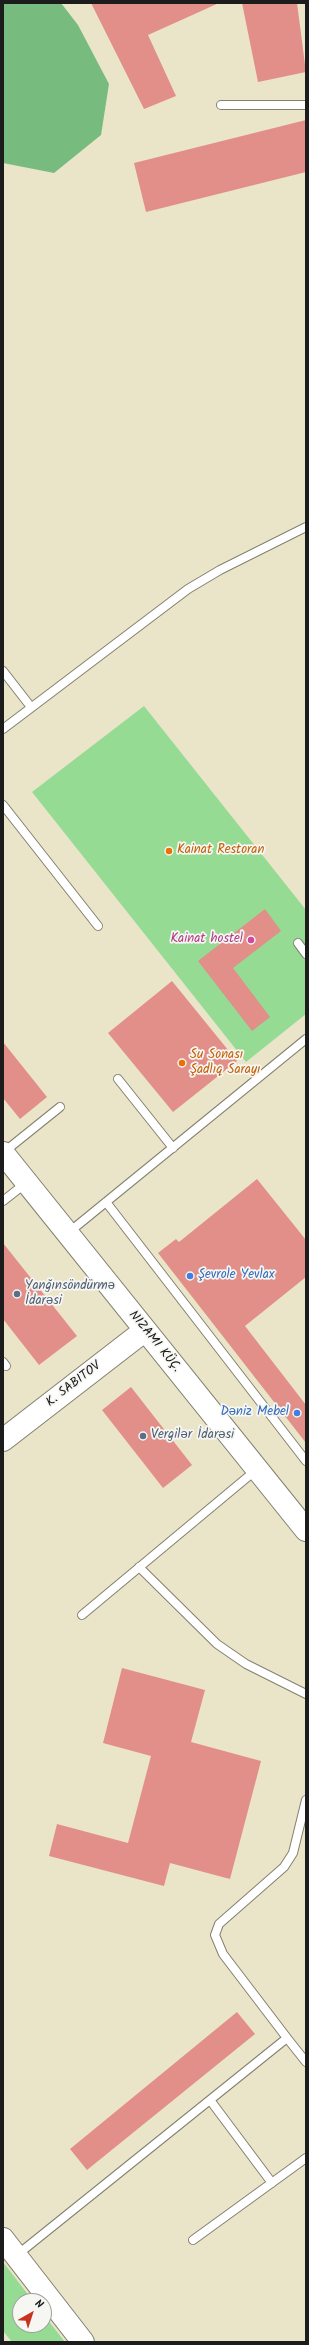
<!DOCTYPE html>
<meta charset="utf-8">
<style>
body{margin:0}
#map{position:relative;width:309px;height:2345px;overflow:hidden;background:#eae5c8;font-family:Kalam,sans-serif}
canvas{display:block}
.frame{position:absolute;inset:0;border:4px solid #1c1c1c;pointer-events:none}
.north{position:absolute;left:12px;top:2293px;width:40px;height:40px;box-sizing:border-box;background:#f6f6f2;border:1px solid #9f9f9c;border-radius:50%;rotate:39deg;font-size:11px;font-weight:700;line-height:16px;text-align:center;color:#1c1c1c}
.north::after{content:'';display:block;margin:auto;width:14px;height:18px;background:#c8321e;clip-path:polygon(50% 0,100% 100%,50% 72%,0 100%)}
</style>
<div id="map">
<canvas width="309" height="2345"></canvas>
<div class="frame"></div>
<div class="north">N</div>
</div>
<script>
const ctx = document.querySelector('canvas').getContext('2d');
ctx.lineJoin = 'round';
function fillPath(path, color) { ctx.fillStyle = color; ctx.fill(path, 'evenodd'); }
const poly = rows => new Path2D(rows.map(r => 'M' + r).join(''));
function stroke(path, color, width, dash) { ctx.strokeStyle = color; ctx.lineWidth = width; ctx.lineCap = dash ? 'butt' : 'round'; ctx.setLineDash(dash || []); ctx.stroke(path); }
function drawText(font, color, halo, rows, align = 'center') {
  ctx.font = font + ' Kalam,sans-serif'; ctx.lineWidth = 3.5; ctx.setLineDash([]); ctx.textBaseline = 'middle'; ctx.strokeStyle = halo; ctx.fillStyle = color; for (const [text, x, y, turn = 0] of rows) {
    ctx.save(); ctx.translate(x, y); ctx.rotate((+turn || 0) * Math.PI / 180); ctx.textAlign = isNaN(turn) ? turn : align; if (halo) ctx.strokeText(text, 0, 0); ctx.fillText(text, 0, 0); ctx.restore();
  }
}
const green = poly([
 [144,706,306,910,306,1014,246,1062,32,792],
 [3,2262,33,2301,20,2301,20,2325,44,2325,44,2315,65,2342,12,2342,3,2331]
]);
const forest = poly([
 [3,3,61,3,78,25,109,84,101,135,54,173,3,163]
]);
const building = poly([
 [91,3,219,3,148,35,176,96,144,109],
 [242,3,297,3,306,72,258,82],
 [306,120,306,172,146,212,134,163],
 [265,909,281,931,233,968,270,1017,252,1031,198,961],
 [172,981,237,1061,173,1112,108,1033],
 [3,1042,47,1097,20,1119,3,1098],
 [257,1179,306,1240,306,1277,245,1326,306,1405,306,1443,158,1253,176,1239,179,1242],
 [3,1243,77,1336,39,1365,3,1319],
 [131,1387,192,1465,163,1488,102,1410],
 [122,1668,205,1690,191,1742,261,1761,230,1879,170,1863,164,1886,49,1856,57,1824,128,1843,151,1756,103,1743],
 [237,2012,255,2034,87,2170,70,2149]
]);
const lane = poly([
 [221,105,306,105],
 [3,671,31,707],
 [3,729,188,589,220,570,306,527],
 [3,805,98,926],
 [298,943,306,954],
 [118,1079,173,1148],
 [4,1152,60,1107],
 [3,1201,26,1183],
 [106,1202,306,1461],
 [68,1233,306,1039],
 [3,1362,6,1366],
 [139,1567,217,1644,246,1664,306,1694],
 [82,1615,256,1470],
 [287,2038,306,2062],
 [210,2100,272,2183],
 [193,2240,306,2158],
 [17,2255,287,2038,223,1954,215,1935,219,1924,284,1867,293,1853,306,1800]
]);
const secondary = poly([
 [3,1153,306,1530],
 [3,1440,144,1331],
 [3,2239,83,2342]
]);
const markers = [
 [169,851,4,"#e8710a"],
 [251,940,4,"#d1479c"],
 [182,1063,4,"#e8710a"],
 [190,1276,4,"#3f7fe0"],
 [17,1294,4,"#5c6f8a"],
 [297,1413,4,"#3f7fe0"],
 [143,1436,4,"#5c6f8a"]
];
const foodNames = [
 ["Kainat Restoran",177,851],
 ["Su Sonası",190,1056],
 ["Şadlıq Sarayı",190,1071]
];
const hotelNames = [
 ["Kainat hostel",243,940]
];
const shopNames = [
 ["Şevrole Yevlax",198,1276],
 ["Dəniz Mebel",289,1413,"right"]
];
const serviceNames = [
 ["Yanğınsöndürmə",25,1287],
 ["İdarəsi",25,1302],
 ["Vergilər İdarəsi",151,1436]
];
const streetNames = [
 ["NIZAMI KÜÇ.",154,1342,51],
 ["K. SABITOV",74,1385,-38]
];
fillPath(green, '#95db94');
fillPath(forest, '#78bb7e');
fillPath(building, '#e28e89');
stroke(lane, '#838072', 10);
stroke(secondary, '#838072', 24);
stroke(lane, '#fff', 8);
stroke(secondary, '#fff', 22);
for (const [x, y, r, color] of markers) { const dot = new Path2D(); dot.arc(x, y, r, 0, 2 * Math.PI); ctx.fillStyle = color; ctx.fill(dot); stroke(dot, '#f6f6f2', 1.5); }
drawText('13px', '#c56008', '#f6f6f2', foodNames, 'left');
drawText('13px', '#b23c85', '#f6f6f2', hotelNames, 'right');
drawText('13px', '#366cbe', '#f6f6f2', shopNames, 'left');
drawText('13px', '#4e5e75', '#f6f6f2', serviceNames, 'left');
drawText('13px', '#1c1c1c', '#f6f6f2', streetNames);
</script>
